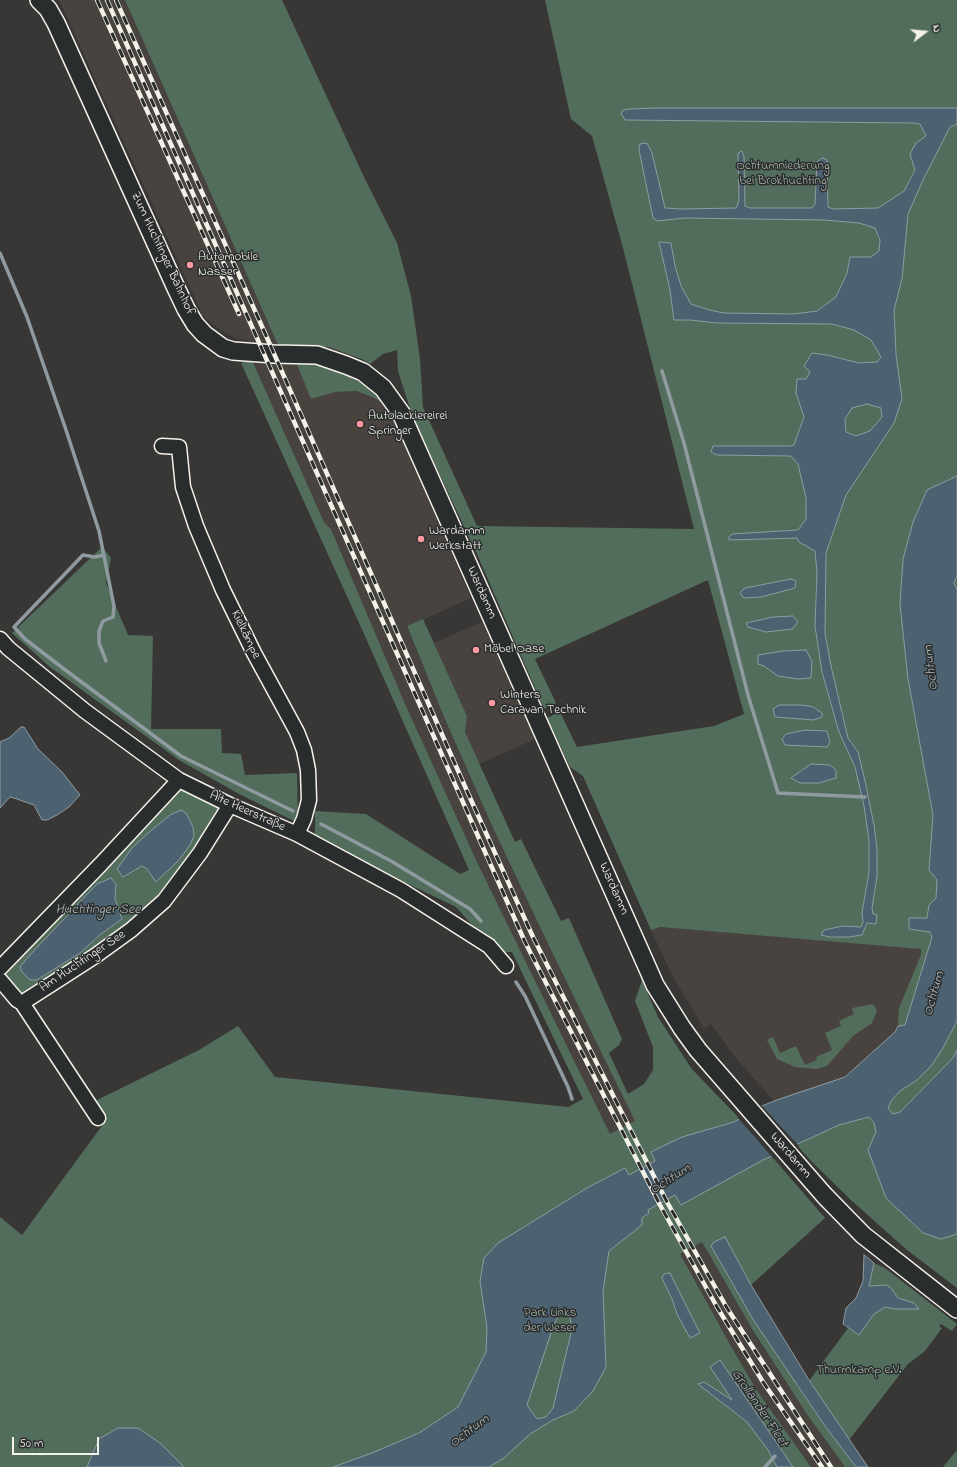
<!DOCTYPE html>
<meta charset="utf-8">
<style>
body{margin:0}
#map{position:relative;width:957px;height:1467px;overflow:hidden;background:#383736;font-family:"Indie Flower",sans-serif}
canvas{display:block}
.north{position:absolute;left:905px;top:12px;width:40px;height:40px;-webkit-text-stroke:3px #2a2d2e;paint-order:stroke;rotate:74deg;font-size:11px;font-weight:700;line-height:16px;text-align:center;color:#f4f1e8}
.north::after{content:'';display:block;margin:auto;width:14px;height:18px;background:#f4f1e8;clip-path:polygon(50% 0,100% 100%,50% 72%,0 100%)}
.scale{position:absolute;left:12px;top:1437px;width:87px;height:18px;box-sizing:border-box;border:2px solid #f4f1e8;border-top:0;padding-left:5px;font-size:12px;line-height:14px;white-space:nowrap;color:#f4f1e8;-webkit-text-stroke:3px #2a2d2e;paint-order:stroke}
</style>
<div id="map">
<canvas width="957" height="1467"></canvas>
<div class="north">N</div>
<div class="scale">50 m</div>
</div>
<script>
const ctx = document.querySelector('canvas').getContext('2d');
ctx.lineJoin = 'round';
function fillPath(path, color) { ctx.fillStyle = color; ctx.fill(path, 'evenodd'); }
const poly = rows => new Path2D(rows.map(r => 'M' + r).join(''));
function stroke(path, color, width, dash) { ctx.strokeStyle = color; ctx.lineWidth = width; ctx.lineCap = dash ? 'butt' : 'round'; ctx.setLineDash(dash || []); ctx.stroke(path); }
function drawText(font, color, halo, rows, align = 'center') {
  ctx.font = font + ' "Indie Flower",sans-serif'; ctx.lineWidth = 3; ctx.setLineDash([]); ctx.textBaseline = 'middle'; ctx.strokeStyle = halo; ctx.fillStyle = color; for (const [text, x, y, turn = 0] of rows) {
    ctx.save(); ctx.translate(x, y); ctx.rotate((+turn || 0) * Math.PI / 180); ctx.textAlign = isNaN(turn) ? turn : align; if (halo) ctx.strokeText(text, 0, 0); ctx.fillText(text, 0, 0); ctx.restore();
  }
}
const built = poly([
 [58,0,125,0,278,345,249,345,247,340,237,339,222,331,211,323,202,314,60,2],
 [252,360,296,362,311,399,335,392,357,391,374,398,385,405,397,428,471,598,407,627,444,717,493,828,550,948,656,1161,610,1134,477,862,406,706,331,529,324,522],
 [482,622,535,739,479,764,464,732,467,716,434,643],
 [660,927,928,949,895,1032,845,1077,774,1101,734,1056,711,1024,704,1029,672,975,651,930],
 [681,1205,752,1330,806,1413,845,1467,811,1467,758,1392,697,1287,654,1207]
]);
const green = poly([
 [125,0,282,0,364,177,397,243,411,296,420,359,423,407,477,526,694,529,623,248,592,136,571,119,545,0,957,0,957,1288,907,1250,852,1201,811,1161,762,1106,789,1095,845,1077,895,1032,898,1026,899,1008,921,955,921,949,660,927,651,930,583,776,570,767,547,718,560,712,577,747,714,726,744,714,708,580,535,659,556,703,544,709,477,554,413,418,398,371,397,350,383,354,370,364,364,360,329,347,278,345],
 [252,360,324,522,331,529,406,706,477,862,610,1134,635,1121,550,948,493,828,444,717,407,626,423,619,467,716,465,732,515,842,521,839,561,921,569,918,622,1039,619,1045,609,1053,628,1094,644,1084,653,1070,653,1047,635,1001,642,980,658,1017,691,1068,736,1115,825,1218,751,1285,738,1293,754,1321,825,1426,856,1467,845,1467,806,1413,752,1329,702,1242,680,1254,732,1348,758,1392,811,1467,0,1467,0,1217,22,1235,104,1123,102,1114,93,1102,199,1050,238,1026,275,1077,568,1107,583,1099,512,952,496,952,456,907,315,839,315,811,366,814,460,874,469,870,360,625,241,363],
 [296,362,322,365,348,376,365,385,384,402,385,405,374,398,357,391,335,392,311,399],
 [102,547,111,558,106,583,128,635,153,636,151,729,221,729,222,753,241,754,245,775,297,773,298,823,239,794,179,760,50,667,12,633],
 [183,787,220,807,222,810,161,896,115,935,23,996,20,994,3,973],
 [111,878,116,884,115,899,122,919,101,934,80,953,37,980,48,937,70,911],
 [873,1004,877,1011,872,1023,853,1036,827,1066,816,1069,795,1067,777,1059,767,1040,773,1037,780,1053,796,1046,805,1065,817,1060,816,1057,832,1050,825,1033,841,1026,839,1021,854,1014,852,1008],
 [874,1263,885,1268,957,1324,952,1331,941,1324,939,1326,942,1328,925,1351,908,1364,849,1440,809,1381,848,1328,859,1335,874,1314,885,1306,895,1309,914,1303,898,1298,891,1288,869,1286],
 [957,1450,957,1467,943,1467]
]);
const water = poly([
 [655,108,957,108,957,124,950,127,923,180,908,214,902,279,894,310,896,354,902,399,894,423,846,495,826,553,825,634,831,666,848,738,858,752,865,781,874,825,877,850,877,876,872,908,873,914,877,915,876,924,867,923,862,935,849,937,830,937,821,935,824,930,843,926,861,927,863,922,862,913,869,872,869,840,864,806,855,767,839,732,822,672,815,626,817,573,815,551,799,542,797,538,729,540,729,537,732,534,798,530,806,519,806,498,798,464,791,456,717,455,711,452,713,446,790,446,794,445,804,417,796,393,797,379,806,379,810,372,804,366,812,353,827,355,859,363,877,362,881,357,871,340,854,330,832,324,717,323,690,320,674,320,670,290,659,242,671,243,675,266,681,286,691,304,709,310,724,313,794,314,817,311,836,297,847,273,850,257,871,257,879,251,880,240,875,228,859,223,824,220,685,218,657,221,653,218,639,150,640,144,647,143,652,153,665,208,681,209,736,208,739,201,738,153,742,151,744,157,745,206,750,208,812,208,815,204,817,162,822,158,827,160,828,207,833,209,878,208,904,191,915,170,910,154,916,143,926,136,920,124,912,123,625,120,621,113,623,110,630,109,655,108],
 [867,404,881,408,882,417,870,431,856,436,846,432,845,419,852,408,867,404],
 [957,476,957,576,954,583,957,590,957,1021,943,1048,932,1065,917,1080,900,1091,891,1101,888,1108,893,1114,900,1112,953,1058,957,1050,957,1234,941,1239,923,1233,886,1198,868,1150,876,1132,874,1123,869,1117,839,1125,763,1160,681,1205,675,1195,648,1210,649,1213,642,1218,642,1225,609,1251,603,1291,606,1367,593,1391,574,1411,553,1420,530,1434,504,1458,489,1467,333,1467,372,1453,419,1433,458,1407,486,1352,487,1328,480,1281,484,1258,498,1243,587,1188,625,1168,629,1175,655,1161,651,1152,661,1147,682,1137,734,1122,762,1106,774,1101,845,1077,895,1032,898,1026,905,1025,932,937,930,932,909,929,909,918,927,918,929,905,936,898,937,880,929,870,933,815,908,679,900,604,903,559,913,522,927,490,957,476],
 [561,1312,569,1313,572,1329,553,1408,546,1417,537,1419,527,1405,554,1324,561,1312],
 [791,579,796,581,795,588,761,597,744,598,740,593,745,588,791,579],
 [793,616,798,622,792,629,766,632,748,627,746,623,773,617,793,616],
 [806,650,812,661,811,678,798,679,778,676,764,666,758,664,758,655,783,651,806,650],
 [779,705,802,705,813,707,822,713,822,717,814,720,775,717,773,709,779,705],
 [21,727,24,727,38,749,62,772,80,795,69,807,57,815,47,820,42,820,34,805,17,799,10,797,0,808,0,742,9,738,21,727],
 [805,730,827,731,830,742,827,747,785,745,782,739,786,734,805,730],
 [811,764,830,765,836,770,836,778,819,783,800,783,791,778,811,764],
 [181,810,186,813,193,827,194,836,190,845,179,860,156,882,147,869,142,866,123,877,117,869,132,848,148,833,170,815,181,810],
 [111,878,116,884,115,899,122,919,101,934,80,953,37,980,30,980,22,972,20,967,29,956,97,884,111,878],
 [725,1237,751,1285,809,1380,868,1467,856,1467,825,1426,754,1321,711,1246,714,1242,725,1237],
 [864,1255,874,1263,869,1286,886,1285,891,1288,898,1298,914,1303,919,1309,895,1309,885,1307,874,1314,859,1335,843,1324,846,1308,856,1298,863,1281,864,1255],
 [670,1273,700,1333,690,1338,677,1314,672,1299,662,1278,664,1274,670,1273],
 [720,1360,783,1452,793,1467,777,1467,768,1450,747,1422,698,1384,704,1382,732,1400,710,1367,720,1360],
 [118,1428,138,1428,160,1443,184,1467,87,1467,99,1439,118,1428]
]);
const pier = poly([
 [761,1105,799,1146,773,1158,738,1118]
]);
const stream = poly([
 [0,253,27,317,66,430,99,531,114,606,113,617,103,621,99,631,99,643,106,661],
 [662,371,684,443,748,695,778,793,865,797],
 [104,555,95,557,83,555,14,627,25,639,64,669,181,756,293,811],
 [321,824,391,861,470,909,481,921],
 [516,982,525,996,568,1087,572,1099],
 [765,1467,775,1456]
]);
const minor = poly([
 [162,446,179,447,183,487,196,526,223,590,254,653,297,732,304,750,308,770,309,800,304,819,297,834],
 [0,639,8,648,85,711,179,780,230,805,297,834,401,890,489,946,506,966],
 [0,968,101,864,179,780],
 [0,980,17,1000,22,1003,98,1118],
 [22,1003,95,956,131,930,164,901,200,853,230,805]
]);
const tertiary = poly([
 [39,0,48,9,56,23,176,288,186,309,195,324,204,334,223,348,233,351,274,354,317,355,346,365,363,372,383,388,401,413,648,969,655,985,682,1028,698,1050,824,1195,863,1235,957,1309]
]);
const rail = poly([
 [97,0,239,314],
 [107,0,525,942,660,1205,717,1307,763,1382,822,1467],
 [116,0,264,331,467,791,533,937,667,1202,727,1308,831,1467]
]);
const markers = [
 [190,265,4,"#ff9aa2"],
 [360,424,4,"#ff9aa2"],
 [421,539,4,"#ff9aa2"],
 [476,650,4,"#ff9aa2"],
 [492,703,4,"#ff9aa2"]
];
const parkNames = [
 ["Ochtumniederung",783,167],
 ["bei Brokhuchting",783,182],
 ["Park Links",550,1314],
 ["der Weser",550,1329],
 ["Thurmkamp e.V.",859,1371]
];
const streetNames = [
 ["Zum Huchtinger Bahnhof",162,254,65],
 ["Wardamm",481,593,66],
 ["Kielkämpe",245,635,64],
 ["Alte Heerstraße",247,812,24],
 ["Wardamm",613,889,66],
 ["Am Huchtinger See",83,962,-34],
 ["Wardamm",790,1156,49]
];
const poiNames = [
 ["Automobile",198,258],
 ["Nasser",198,273],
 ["Autolackiereirei",368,417],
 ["Springer",368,432],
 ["Wardamm",429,532],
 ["Werkstatt",429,547],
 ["Möbel Oase",484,650],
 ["Winters",500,696],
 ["Caravan Technik",500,711]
];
const waterNames = [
 ["Ochtum",932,668,-97],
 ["Huchtinger See",98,911],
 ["Ochtum",935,994,-74],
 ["Ochtum",671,1180,-32],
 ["Grollander Fleet",759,1409,56],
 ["Ochtum",470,1432,-37]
];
fillPath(built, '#48433f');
fillPath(green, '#526d5c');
fillPath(water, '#4c6270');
stroke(water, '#8f9ba0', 1);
fillPath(pier, '#383736');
stroke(stream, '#8f9ba0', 3.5);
stroke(minor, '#f4f1e8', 17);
stroke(tertiary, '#f4f1e8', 20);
stroke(minor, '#2a2d2e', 14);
stroke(tertiary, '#2a2d2e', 17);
stroke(rail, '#f4f1e8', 4.5);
stroke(rail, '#2a2d2e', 3, [9]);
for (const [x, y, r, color] of markers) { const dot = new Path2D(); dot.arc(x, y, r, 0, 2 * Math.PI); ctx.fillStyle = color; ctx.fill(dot); stroke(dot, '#2a2d2e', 1.5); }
drawText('13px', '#abb6a9', '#2a2d2e', parkNames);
drawText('13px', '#f4f1e8', '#2a2d2e', streetNames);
drawText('13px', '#f4f1e8', '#2a2d2e', poiNames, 'left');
drawText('italic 14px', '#b1b8b8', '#2a2d2e', waterNames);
</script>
